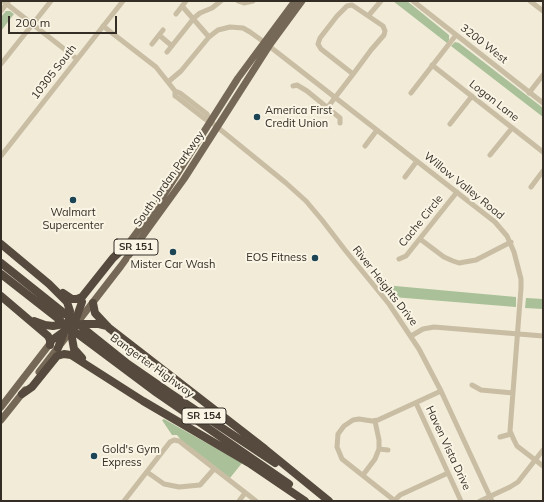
<!DOCTYPE html>
<style>
body{margin:0}
#map{position:relative;width:544px;height:502px;overflow:hidden;background:#f1ebd8;font-family:Mulish,sans-serif}
canvas{display:block}
.frame{position:absolute;inset:0;border:2px solid #342d26;pointer-events:none}
.scale{position:absolute;left:8px;top:16px;width:109px;height:18px;box-sizing:border-box;border:2px solid #342d26;border-top:0;padding-left:5px;font-size:12px;line-height:14px;white-space:nowrap;color:#342d26;-webkit-text-stroke:3px #f9f4e4;paint-order:stroke}
</style>
<div id="map">
<canvas width="544" height="502"></canvas>
<div class="frame"></div>
<div class="scale">200 m</div>
</div>
<script>
const ctx = document.querySelector('canvas').getContext('2d');
ctx.lineJoin = 'round';
function fillPath(path, color) { ctx.fillStyle = color; ctx.fill(path, 'evenodd'); }
const poly = rows => new Path2D(rows.map(r => 'M' + r).join(''));
function stroke(path, color, width, dash) { ctx.strokeStyle = color; ctx.lineWidth = width; ctx.lineCap = dash ? 'butt' : 'round'; ctx.setLineDash(dash || []); ctx.stroke(path); }
function drawText(font, color, halo, rows, align = 'center') {
  ctx.font = font + ' Mulish,sans-serif'; ctx.lineWidth = 4; ctx.setLineDash([]); ctx.textBaseline = 'middle'; ctx.strokeStyle = halo; ctx.fillStyle = color; for (const [text, x, y, turn = 0] of rows) {
    ctx.save(); ctx.translate(x, y); ctx.rotate((+turn || 0) * Math.PI / 180); ctx.textAlign = isNaN(turn) ? turn : align; if (halo) ctx.strokeText(text, 0, 0); ctx.fillText(text, 0, 0); ctx.restore();
  }
}
const green = poly([
 [393,1,407,1,449,35,449,40,447,43],
 [6,11,10,11,14,14,1,31,1,17],
 [455,42,459,43,543,108,543,117,451,46],
 [384,285,516,297,516,307,393,297],
 [526,298,543,299,543,309,525,308],
 [164,419,242,463,230,478,181,440,177,435,172,435,162,420]
]);
const minor = poly([
 [3,1,77,59],
 [238,1,244,3,253,1],
 [413,1,543,103],
 [530,1,543,11],
 [182,6,209,37],
 [1,11,8,2],
 [176,14,186,1],
 [369,15,381,1],
 [103,26,156,67,175,91,175,96,178,98,205,119,211,122,286,183,306,201,322,220,345,250,389,304,419,349,441,391,492,501],
 [159,35,172,46],
 [152,44,163,30],
 [269,46,495,222,507,236,514,252,521,279,521,288,510,431,514,440,517,446,543,466],
 [167,52,194,18,200,13,212,8,221,1],
 [1,64,51,1],
 [432,65,543,152],
 [168,82,181,71,209,37,218,30,230,27,243,28,250,32,264,42],
 [293,86,297,85,307,91,340,118,340,123],
 [175,91,180,93,207,114,211,122],
 [411,93,456,35],
 [529,93,543,75],
 [327,108,354,73,371,50,384,35,385,31,383,26,352,5,347,6,337,16,320,38,318,44,321,49,353,74],
 [450,124,472,96],
 [365,146,377,130],
 [490,155,512,128],
 [1,156,123,1],
 [405,177,417,161],
 [531,187,543,171],
 [420,239,444,257,453,261,459,263,476,260,511,242],
 [399,259,406,256,457,192],
 [411,336,423,329,434,327,543,336],
 [472,385,481,390,513,393],
 [416,403,461,501],
 [500,437,511,434],
 [379,449,388,450],
 [147,472,164,484,179,487,200,485,214,469],
 [363,475,375,459,379,449,379,440,375,421],
 [395,500,400,495,448,473],
 [124,501,170,442,174,440,179,441,256,501],
 [239,501,245,493],
 [395,501,342,459,337,447,338,434,344,426,353,420,359,419,372,421,378,420,441,391],
 [480,501,510,487,518,482,543,450]
]);
const major = poly([
 [125,248,158,204,238,78,295,1],
 [39,372,121,266,184,179,269,46,302,1],
 [1,407,52,341],
 [1,420,25,390]
]);
const highway = poly([
 [1,244,49,284,67,302,70,311,69,319,58,348],
 [1,263,65,314],
 [1,274,60,320],
 [63,293,72,299,77,299,82,297,113,258,128,244],
 [1,296,48,336,50,340,50,345],
 [82,302,73,327,72,338,74,349,82,358],
 [93,303,95,313,109,328,265,449,329,501],
 [34,321,45,325,53,326,69,323],
 [83,328,128,364,170,393,275,463],
 [78,334,157,393,289,484],
 [55,338,66,330,82,324,99,324,107,326],
 [22,394,32,387,57,356,64,354,71,355,143,401,249,463,305,501]
]);
const markers = [
 [257,117,4,"#1b4455"],
 [73,200,4,"#1b4455"],
 [173,252,4,"#1b4455"],
 [315,258,4,"#1b4455"],
 [94,456,4,"#1b4455"]
];
const shields = [
 [136,247,44],
 [204,416,44]
];
const shieldNames = [
 ["SR 151",136,247],
 ["SR 154",204,416]
];
const streetNames = [
 ["3200 West",484,44,38],
 ["10305 South",54,72,-52],
 ["Logan Lane",494,101,38],
 ["South Jordan Parkway",169,179,-55],
 ["Willow Valley Road",464,186,39],
 ["Cache Circle",421,221,-51],
 ["River Heights Drive",385,286,52],
 ["Bangerter Highway",152,366,36],
 ["Haven Vista Drive",448,448,65]
];
const poiNames = [
 ["America First",265,111],
 ["Credit Union",265,124],
 ["Walmart",73,213,"center"],
 ["Supercenter",73,226,"center"],
 ["EOS Fitness",307,258,"right"],
 ["Mister Car Wash",173,265,"center"],
 ["Gold's Gym",102,450],
 ["Express",102,463]
];
fillPath(green, '#a9c098');
stroke(minor, '#c9bda4', 5);
stroke(major, '#766856', 7);
stroke(highway, '#554a3d', 8);
for (const [x, y, r, color] of markers) { const dot = new Path2D(); dot.arc(x, y, r, 0, 2 * Math.PI); ctx.fillStyle = color; ctx.fill(dot); stroke(dot, '#f9f4e4', 1.5); }
for (const [x, y, w] of shields) { const box = new Path2D(); box.roundRect(x - w / 2, y - 8, w, 16, 3); ctx.fillStyle = '#f9f4e4'; ctx.fill(box); stroke(box, '#342d26', 1); }
drawText('bold 10px', '#342d26', null, shieldNames);
drawText('11px', '#342d26', '#f9f4e4', streetNames);
drawText('11px', '#342d26', '#f9f4e4', poiNames, 'left');
</script>
